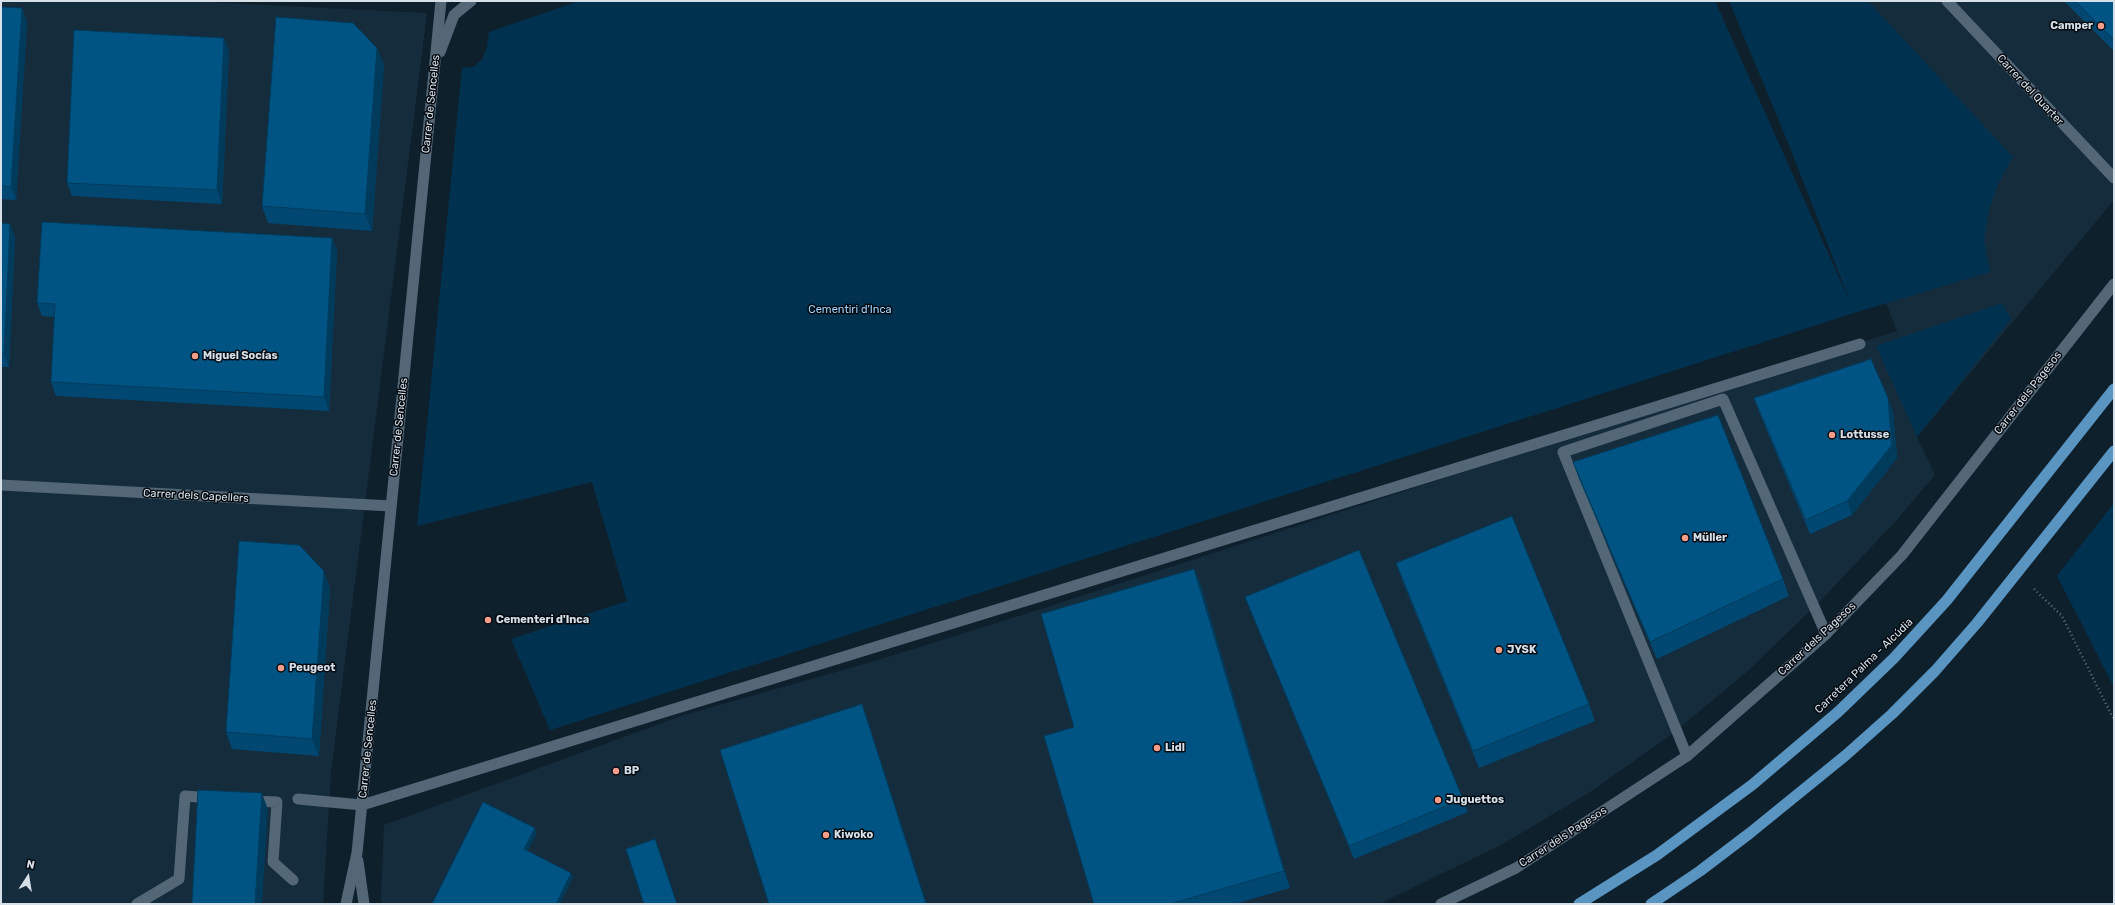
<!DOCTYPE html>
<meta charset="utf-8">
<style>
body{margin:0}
#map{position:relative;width:2115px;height:905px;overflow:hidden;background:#0f202d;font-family:Rubik,sans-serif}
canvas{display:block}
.frame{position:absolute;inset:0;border:2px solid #d5e0e9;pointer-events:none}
.north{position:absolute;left:8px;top:857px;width:40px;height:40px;-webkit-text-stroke:3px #04090f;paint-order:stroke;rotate:12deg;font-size:11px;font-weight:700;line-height:16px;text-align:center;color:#d5e0e9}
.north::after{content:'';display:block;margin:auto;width:14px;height:18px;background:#d5e0e9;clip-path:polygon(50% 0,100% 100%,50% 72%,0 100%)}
</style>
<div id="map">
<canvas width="2115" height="905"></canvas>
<div class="frame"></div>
<div class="north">N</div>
</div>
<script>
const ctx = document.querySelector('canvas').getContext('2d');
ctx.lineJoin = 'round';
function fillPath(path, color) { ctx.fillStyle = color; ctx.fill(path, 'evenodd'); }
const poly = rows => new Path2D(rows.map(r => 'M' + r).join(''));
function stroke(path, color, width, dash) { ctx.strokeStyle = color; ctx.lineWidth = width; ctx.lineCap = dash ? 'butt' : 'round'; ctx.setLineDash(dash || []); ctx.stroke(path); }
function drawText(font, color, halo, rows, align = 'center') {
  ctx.font = font + ' Rubik,sans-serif'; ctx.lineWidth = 3; ctx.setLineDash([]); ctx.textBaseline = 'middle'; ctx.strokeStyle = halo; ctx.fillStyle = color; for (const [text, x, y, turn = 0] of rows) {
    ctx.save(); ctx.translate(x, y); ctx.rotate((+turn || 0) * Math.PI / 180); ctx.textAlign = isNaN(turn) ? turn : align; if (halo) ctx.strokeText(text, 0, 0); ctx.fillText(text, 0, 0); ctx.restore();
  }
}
const built = poly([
 [1,1,183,1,427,13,331,772,323,904,1,904],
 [1773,1,2114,1,2114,200,1917,437,1935,475,1892,525,1823,598,1749,670,1672,734,1590,792,1501,845,1379,904,382,904,381,897,384,825,681,716,878,660,1041,609,1897,331]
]);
const green = poly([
 [579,1,1715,1,1850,302,1789,145,1729,1,1868,1,2013,157,1998,184,1989,210,1984,240,1990,272,1854,313,550,730,511,639,627,601,592,482,417,526,462,68,473,67,482,60,487,47,489,32],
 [2002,303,2011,319,1917,437,1876,346],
 [2114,503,2114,687,2057,576]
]);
const path = poly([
 [2034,589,2062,616,2114,720]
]);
const service = poly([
 [1687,756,1563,452,1723,399,1826,634],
 [298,799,362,805,1860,344],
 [249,801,277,802,273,862,293,880],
 [137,904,179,879,185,796,212,798]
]);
const minor = poly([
 [1947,1,2114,178],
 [1,485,391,506],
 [1441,904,1516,868,1687,756,1826,634,1902,555,2114,284]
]);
const tertiary = poly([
 [440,52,454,15,471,1],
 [358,861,364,904],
 [346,904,357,853,441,1]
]);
const trunk = poly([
 [1579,904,1657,855,1752,785,1838,712,1894,658,1947,600,2114,389],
 [1651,904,1700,871,1750,833,1846,755,1892,714,1935,671,1977,623,2114,451]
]);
const wall = poly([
 [2064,1,2114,1,2114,51],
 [1,7,22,8,27,22,16,200,1,199],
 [224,38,229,51,222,204,72,196,67,183],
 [384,65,372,231,268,223,262,206],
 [1,223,15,237,9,367,1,367],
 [332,238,337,251,329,411,56,396,51,382,54,317,42,316,37,303],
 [1754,398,1893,411,1897,458,1852,515,1810,534,1759,412],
 [1573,462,1783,579,1789,596,1657,659,1579,479],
 [1396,563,1589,704,1595,721,1479,768,1402,580],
 [1194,569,1201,586,1290,888,1234,904,1094,904,1074,727],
 [330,588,319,756,232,749,226,732],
 [1245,597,1463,799,1468,812,1354,859,1250,610]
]);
const shadedWall = poly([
 [22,8,27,22,16,200,11,187],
 [224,38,229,51,222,204,217,190],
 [377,48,384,65,372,231,365,214],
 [10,224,15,237,9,367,4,354],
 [332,238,337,251,329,411,324,397],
 [1888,398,1893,411,1897,458,1852,515,1847,501],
 [1194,569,1201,586,1290,888,1284,871],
 [324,571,330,588,319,756,312,739],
 [862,704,868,721,927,904,926,904],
 [262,793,268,810,262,904,255,904],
 [535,828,537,833,526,854,524,849],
 [571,873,573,877,560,904,556,904]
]);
const building = poly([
 [2075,1,2114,1,2114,40,2075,1],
 [1,7,22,8,11,187,1,186,1,7],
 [276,17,353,23,377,48,365,214,262,206,276,17],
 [74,30,224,38,217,190,67,183,74,30],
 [42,222,332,238,324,397,51,382,55,304,37,303,42,222],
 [1,223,10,224,4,354,1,354,1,223],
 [1871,359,1888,398,1892,445,1847,501,1806,520,1754,398,1871,359],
 [1718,415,1783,579,1650,642,1573,462,1718,415],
 [1512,516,1589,704,1473,751,1396,563,1512,516],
 [239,541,299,545,324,571,312,739,226,732,239,541],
 [1359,550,1463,799,1349,846,1245,597,1359,550],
 [1194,569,1284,871,1170,904,1094,904,1044,736,1074,727,1041,614,1194,569],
 [862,704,926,904,769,904,720,750,862,704],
 [198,790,262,793,255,904,192,904,198,790],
 [483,802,535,828,524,849,571,873,556,904,432,904,483,802],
 [655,839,677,904,644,904,626,849,655,839]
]);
const markers = [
 [2101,26,4,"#f49d8b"],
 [195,356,4,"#f49d8b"],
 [1832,435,4,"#f49d8b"],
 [1685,538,4,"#f49d8b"],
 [488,620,4,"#f49d8b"],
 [1499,650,4,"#f49d8b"],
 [281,668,4,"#f49d8b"],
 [1157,748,4,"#f49d8b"],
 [616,771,4,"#f49d8b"],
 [1438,800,4,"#f49d8b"],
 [826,835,4,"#f49d8b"]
];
const poiNames = [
 ["Camper",2093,26,"right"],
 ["Miguel Socías",203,356],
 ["Lottusse",1840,435],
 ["Müller",1693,538],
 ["Cementeri d'Inca",496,620],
 ["JYSK",1507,650],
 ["Peugeot",289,668],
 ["Lidl",1165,748],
 ["BP",624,771],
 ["Juguettos",1446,800],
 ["Kiwoko",834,835]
];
const streetNames = [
 ["Carrer del Quarter",2030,90,47],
 ["Carrer de Sencelles",431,104,-84],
 ["Carrer dels Pagesos",2028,393,-52],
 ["Carrer de Sencelles",399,427,-84],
 ["Carrer dels Capellers",196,496,3],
 ["Carrer dels Pagesos",1817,639,-43],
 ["Carretera Palma - Alcúdia",1864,666,-44],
 ["Carrer de Sencelles",368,749,-84],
 ["Carrer dels Pagesos",1563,837,-33]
];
const parkNames = [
 ["Cementiri d'Inca",850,310]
];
fillPath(built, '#152c3d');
fillPath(green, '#00324f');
stroke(path, '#62717c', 2.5, [1, 3]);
stroke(service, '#546777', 11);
stroke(minor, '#546777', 11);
stroke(tertiary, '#546777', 11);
stroke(trunk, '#5a94c0', 11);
fillPath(wall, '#004871');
fillPath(shadedWall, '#003b5c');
fillPath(building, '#005483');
stroke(building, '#003b5c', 1);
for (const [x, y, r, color] of markers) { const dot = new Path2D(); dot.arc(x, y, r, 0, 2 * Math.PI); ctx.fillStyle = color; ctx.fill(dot); stroke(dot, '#04090f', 1.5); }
drawText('bold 11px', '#d5e0e9', '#04090f', poiNames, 'left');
drawText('11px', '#d5e0e9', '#04090f', streetNames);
drawText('11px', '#9fd4fe', '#04090f', parkNames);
</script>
